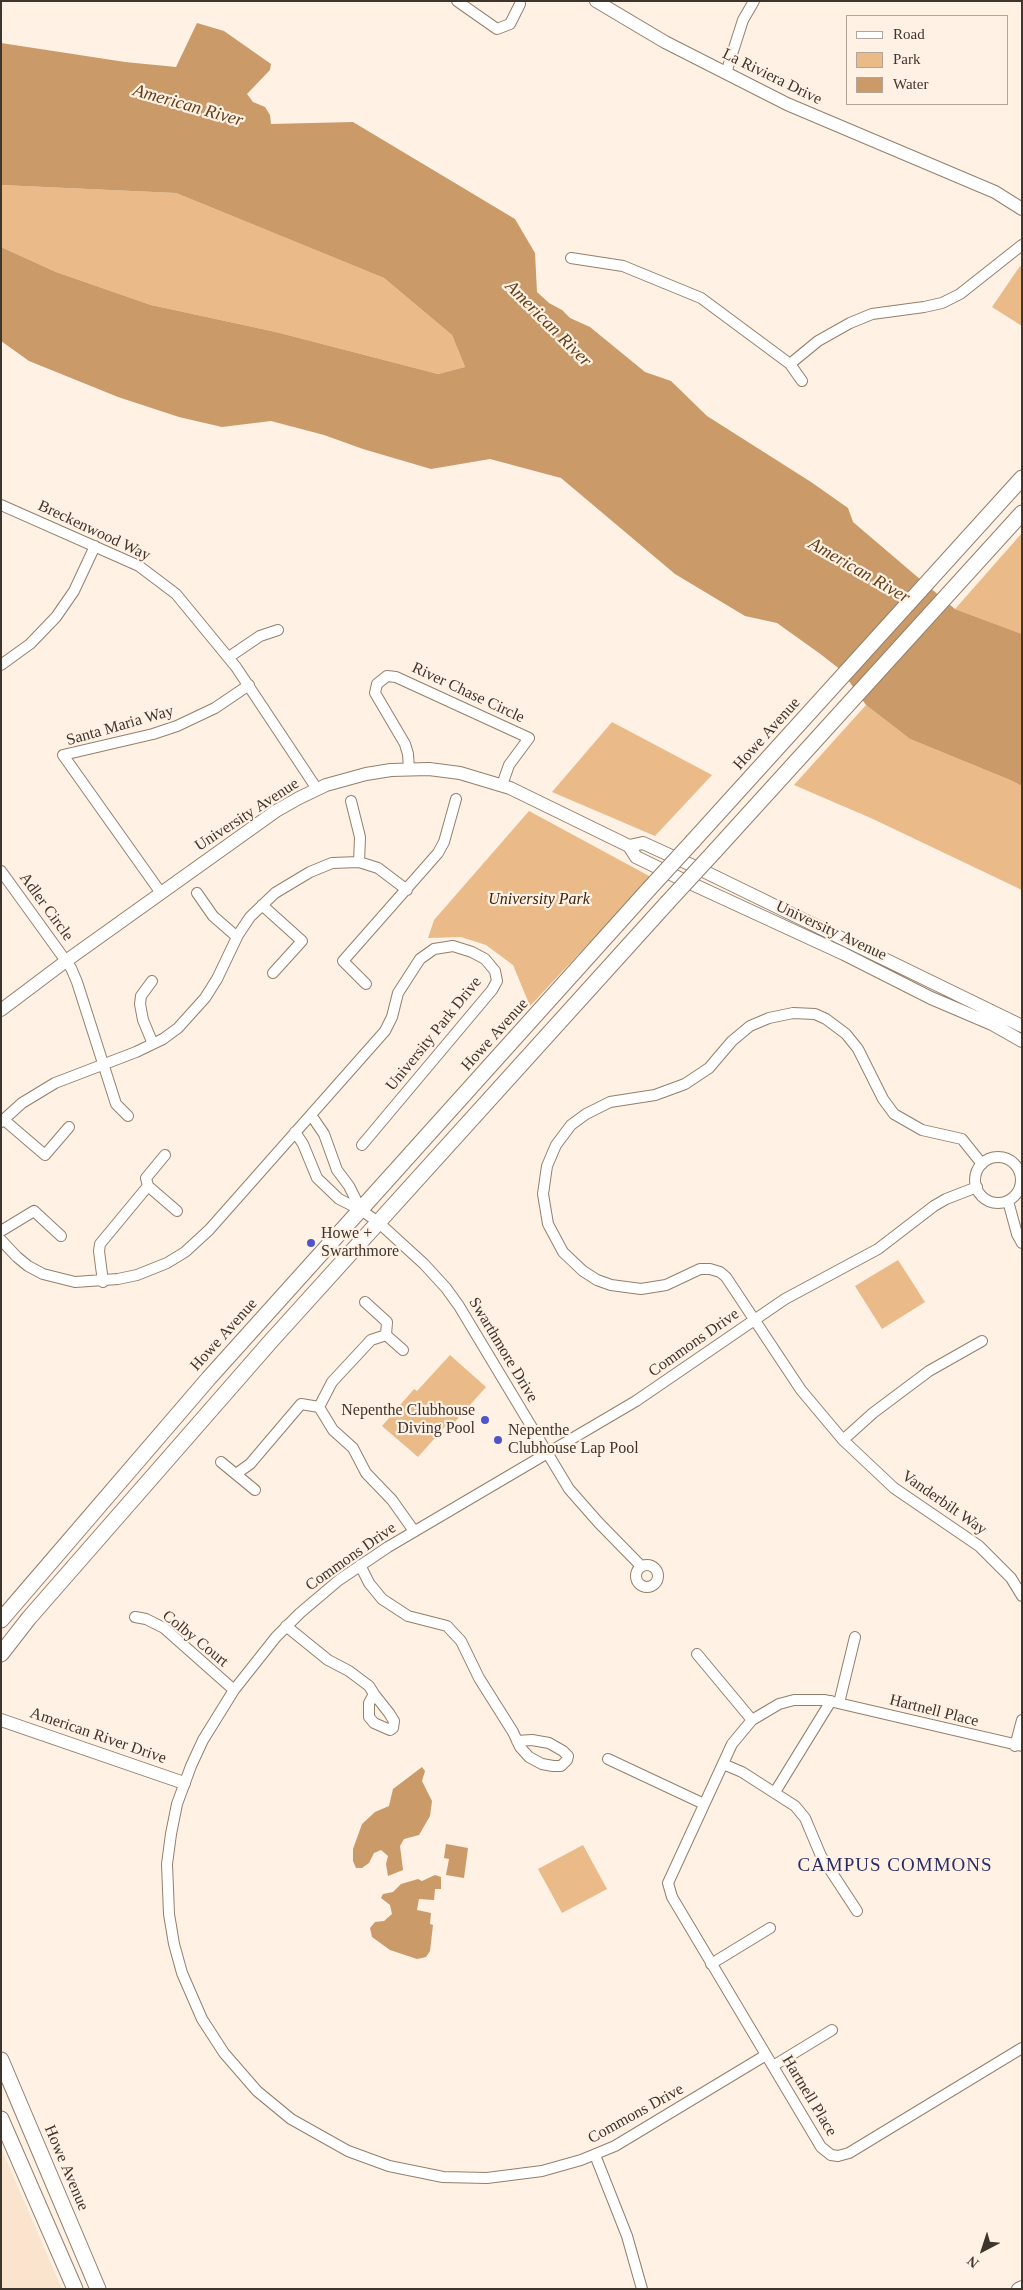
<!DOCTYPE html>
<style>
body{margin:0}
#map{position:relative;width:1023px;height:2290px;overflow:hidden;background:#fff1e4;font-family:Georgia,serif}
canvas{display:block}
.frame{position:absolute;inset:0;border:2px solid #3e352d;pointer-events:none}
.legend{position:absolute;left:846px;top:15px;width:162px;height:90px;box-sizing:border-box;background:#fff1e4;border:1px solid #b2a69b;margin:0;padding:6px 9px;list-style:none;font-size:15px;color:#3e352d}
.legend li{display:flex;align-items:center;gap:10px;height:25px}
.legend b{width:25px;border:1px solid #b2a69b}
.north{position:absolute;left:958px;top:2225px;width:50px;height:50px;-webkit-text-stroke:4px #fff1e4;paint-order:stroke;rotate:220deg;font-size:14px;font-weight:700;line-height:20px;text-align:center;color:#3e352d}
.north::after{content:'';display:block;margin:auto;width:18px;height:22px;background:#3e352d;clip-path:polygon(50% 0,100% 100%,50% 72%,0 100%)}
</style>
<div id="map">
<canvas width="1023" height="2290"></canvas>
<div class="frame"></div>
<ul class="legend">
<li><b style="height:6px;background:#fff"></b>Road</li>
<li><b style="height:14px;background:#eaba89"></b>Park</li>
<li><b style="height:14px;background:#ca9a69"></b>Water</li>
</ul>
<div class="north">N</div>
</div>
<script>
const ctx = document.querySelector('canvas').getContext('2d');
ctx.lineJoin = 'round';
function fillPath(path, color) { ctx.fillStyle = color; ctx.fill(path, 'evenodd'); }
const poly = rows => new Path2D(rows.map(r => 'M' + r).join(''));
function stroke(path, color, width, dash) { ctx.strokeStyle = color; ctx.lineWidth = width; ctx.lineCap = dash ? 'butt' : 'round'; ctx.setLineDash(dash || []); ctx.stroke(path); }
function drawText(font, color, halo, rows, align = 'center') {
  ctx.font = font + ' Georgia,serif'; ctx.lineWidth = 4.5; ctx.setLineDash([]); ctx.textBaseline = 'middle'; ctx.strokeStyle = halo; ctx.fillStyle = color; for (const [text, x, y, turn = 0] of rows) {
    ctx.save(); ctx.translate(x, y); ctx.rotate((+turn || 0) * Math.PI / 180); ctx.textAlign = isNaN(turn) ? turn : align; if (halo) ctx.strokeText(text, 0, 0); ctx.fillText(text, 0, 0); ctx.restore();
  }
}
const built = poly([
 [1,2148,62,2289,1,2289]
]);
const green = poly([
 [1,185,176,193,384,278,452,335,465,367,438,374,276,332,151,305,56,272,1,247],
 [1020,266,1022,268,1022,326,992,307],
 [1022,533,1022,634,955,609],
 [866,705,910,739,1010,780,1022,786,1022,890,873,819,794,785],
 [612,722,712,775,655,836,552,792],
 [529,811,651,877,530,1006,513,965,486,945,461,937,428,938,434,920],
 [898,1260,925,1302,882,1329,855,1286],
 [450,1355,486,1387,454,1423,450,1421,418,1457,382,1426,414,1389,417,1391],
 [583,1845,607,1889,562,1913,538,1869]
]);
const water = poly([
 [197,23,224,31,271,64,270,70,247,94,253,102,265,107,270,115,271,124,353,122,515,219,535,253,537,292,549,303,562,310,570,318,590,327,645,372,671,381,707,416,811,482,848,508,853,522,955,609,1022,634,1022,786,1010,780,910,739,866,705,841,670,819,653,777,623,745,616,675,574,561,478,490,459,431,469,363,449,324,435,271,421,222,427,179,417,118,397,29,361,1,341,1,247,56,272,151,305,276,332,438,374,465,367,452,335,384,278,176,193,1,185,1,43,125,62,176,67],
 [422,1767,425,1771,422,1781,432,1801,430,1816,419,1835,404,1839,400,1846,403,1870,388,1876,386,1864,388,1856,381,1850,374,1853,369,1863,362,1868,356,1868,353,1861,353,1849,362,1824,375,1812,389,1806,393,1789],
 [446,1844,468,1848,464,1878,446,1875,449,1859,444,1858],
 [435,1875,441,1877,441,1889,435,1889,434,1900,419,1899,417,1910,431,1913,430,1924,433,1925,430,1951,426,1957,417,1959,390,1950,372,1937,370,1928,375,1922,384,1921,392,1914,390,1905,381,1898,383,1894,393,1892,401,1884,418,1879,422,1881]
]);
const minor = poly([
 [457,1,497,29,510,24,520,4],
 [726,73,743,20,754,1],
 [571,258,623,266,701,298,790,364,818,341,850,323,872,314,924,307,942,303,960,294,1022,245],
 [790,364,802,381],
 [1,505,139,566,176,594,236,667,317,789],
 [229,657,260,636,278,630],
 [1,665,30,644,56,617,74,591,95,546],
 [409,769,408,754,405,744,375,693,377,684,387,676,396,677,529,738,509,765,502,785],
 [351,801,360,837,359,862],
 [1,871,71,968,77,982,116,1104,128,1116],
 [161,893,63,755,153,734,177,726,215,708,249,685],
 [197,893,213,916,237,937],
 [262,905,302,941,273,973],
 [152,981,141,996,140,1004,143,1020,153,1044],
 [366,984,343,961,438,853,444,842,456,799],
 [311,1115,324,1134,337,1170,349,1186,361,1210],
 [3,1119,45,1155,69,1127],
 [1,1122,22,1103,55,1083,136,1052,163,1039,178,1028,205,998,217,979,238,935,250,917,275,893,310,872,332,863,359,862,378,868,407,890],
 [295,1132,303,1144,317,1178,339,1199,361,1210,378,1222,424,1264,446,1288,459,1306,569,1489,598,1522,641,1566],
 [165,1155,146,1178,148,1186,177,1211],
 '975 1180a23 23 0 1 1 46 0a23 23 0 1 1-46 0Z',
 [982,1164,962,1139,922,1130,894,1114,883,1099,858,1049,846,1034,826,1019,815,1014,793,1013,769,1018,750,1026,732,1041,709,1068,685,1084,655,1095,610,1102,586,1114,571,1125,556,1145,547,1166,543,1194,548,1224,563,1252,583,1271,597,1280,611,1285,641,1289,666,1285,700,1269,710,1269,720,1272,726,1277,801,1390,843,1440,894,1488,979,1546,1011,1578,1022,1596],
 [1008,1201,1017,1234,1022,1243],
 [1,1231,34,1211,61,1236],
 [1,1240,17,1257,28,1266,43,1274,75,1282,118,1279,137,1275,167,1263,185,1252,209,1230,385,1031,392,1017,398,993,420,959,434,949,453,946,472,952,485,959,495,971,497,981,492,990,362,1145],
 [103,1282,99,1251,100,1244,148,1186],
 [365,1302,387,1322,386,1335],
 [403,1350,386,1335,371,1340,332,1382,319,1407,333,1430,353,1448,366,1473,392,1500,414,1531],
 [843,1440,873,1413,929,1371,982,1341],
 [221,1462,255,1490],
 [236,1474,250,1464,301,1404,319,1407],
 '636 1576a11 11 0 1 1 22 0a11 11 0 1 1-22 0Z',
 [360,1565,369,1583,382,1599,408,1616,447,1626,461,1641,479,1678,513,1732,520,1747,529,1757,542,1764,553,1766,561,1766,567,1760,568,1756,563,1751,549,1743,532,1740,517,1741],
 [135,1617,146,1619,164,1628,234,1690],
 [286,1626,328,1660,349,1671,369,1686,374,1694,378,1699,389,1713,394,1721,393,1728,390,1730,374,1723,369,1717,369,1703,374,1694],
 [697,1654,752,1720],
 [839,1703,855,1637],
 [1015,1746,1022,1720],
 [1022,1746,825,1700,794,1700,779,1704,752,1720,732,1744,668,1883,672,1897,821,2147,831,2155,838,2156,849,2153,1022,2048],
 [608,1759,704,1804],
 [723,1764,742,1772,795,1806,805,1818,821,1856,857,1911],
 [775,1792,831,1701],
 [711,1964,770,1928],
 [766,2055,615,2146,581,2160,542,2171,487,2178,443,2177,389,2166,348,2151,291,2119,257,2091,224,2053,202,2019,182,1973,174,1944,169,1914,167,1864,171,1834,177,1804,191,1766,203,1740,234,1690,276,1637,300,1613,339,1580,388,1547,636,1401,785,1299,878,1249,934,1206,946,1199,977,1187],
 [773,2066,832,2030],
 [595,2155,627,2236,642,2289]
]);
const tertiary = poly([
 [596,1,665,42,787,104,995,192,1022,209],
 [629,846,643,843,689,864,1022,1026],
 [1,1010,66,961,276,811,299,798,326,785,366,774,391,770,429,769,460,773,510,788,629,846,636,857,677,877,844,954,931,998,992,1024,1022,1041],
 [1,1720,184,1783],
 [1018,2289,1022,2287]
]);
const primary = poly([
 [693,841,1022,478],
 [714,852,1022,513],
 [1,1620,209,1378,649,889],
 [1,1654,29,1618,271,1341,667,903],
 [1,2060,98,2289],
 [1,2119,75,2289]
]);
const primaryBridge = poly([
 [649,889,693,841],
 [667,903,714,852]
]);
const markers = [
 [311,1243,5,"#5054ca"],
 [485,1420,5,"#5054ca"],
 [498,1440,5,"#5054ca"]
];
const streetNames = [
 ["La Riviera Drive",772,77,26],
 ["Breckenwood Way",94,531,25],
 ["River Chase Circle",468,693,25],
 ["Santa Maria Way",120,726,-16],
 ["Howe Avenue",767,734,-48],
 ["University Avenue",247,815,-33],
 ["Adler Circle",46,907,54],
 ["University Avenue",831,931,25],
 ["University Park Drive",434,1034,-51],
 ["Howe Avenue",495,1035,-48],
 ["Howe Avenue",224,1335,-48],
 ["Commons Drive",694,1343,-35],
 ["Swarthmore Drive",503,1350,59],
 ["Vanderbilt Way",944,1503,35],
 ["Commons Drive",351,1557,-35],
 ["Colby Court",195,1639,39],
 ["Hartnell Place",934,1711,14],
 ["American River Drive",98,1736,19],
 ["Hartnell Place",809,2096,59],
 ["Commons Drive",636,2114,-29],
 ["Howe Avenue",66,2168,67]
];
const parkNames = [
 ["University Park",539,900]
];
const poiNames = [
 ["Howe +",321,1234],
 ["Swarthmore",321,1252],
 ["Nepenthe Clubhouse",475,1411,"right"],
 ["Diving Pool",475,1429,"right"],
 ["Nepenthe",508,1431],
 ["Clubhouse Lap Pool",508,1449]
];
const waterNames = [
 ["American River",188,106,16],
 ["American River",548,324,45],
 ["American River",859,571,30]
];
const quarterNames = [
 ["CAMPUS COMMONS",895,1866]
];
fillPath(built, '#fbe4cd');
fillPath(green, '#eaba89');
fillPath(water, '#ca9a69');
stroke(minor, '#947f6b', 12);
stroke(tertiary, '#947f6b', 14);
stroke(primary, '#947f6b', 17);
stroke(minor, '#fff', 10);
stroke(tertiary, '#fff', 12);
stroke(primary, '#fff', 15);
stroke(primaryBridge, '#947f6b', 17, []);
stroke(primaryBridge, '#fff', 15);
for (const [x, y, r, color] of markers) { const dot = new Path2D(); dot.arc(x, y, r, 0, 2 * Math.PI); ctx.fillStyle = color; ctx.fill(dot); stroke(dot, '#fff1e4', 2); }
drawText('16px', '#3e352d', '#fff1e4', streetNames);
drawText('italic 16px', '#3a250f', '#fff1e4', parkNames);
drawText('16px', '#3e352d', '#fff1e4', poiNames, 'left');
drawText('italic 18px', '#603f19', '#fff1e4', waterNames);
ctx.letterSpacing = '1px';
drawText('19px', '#292d66', '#fff1e4', quarterNames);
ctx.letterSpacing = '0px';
</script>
